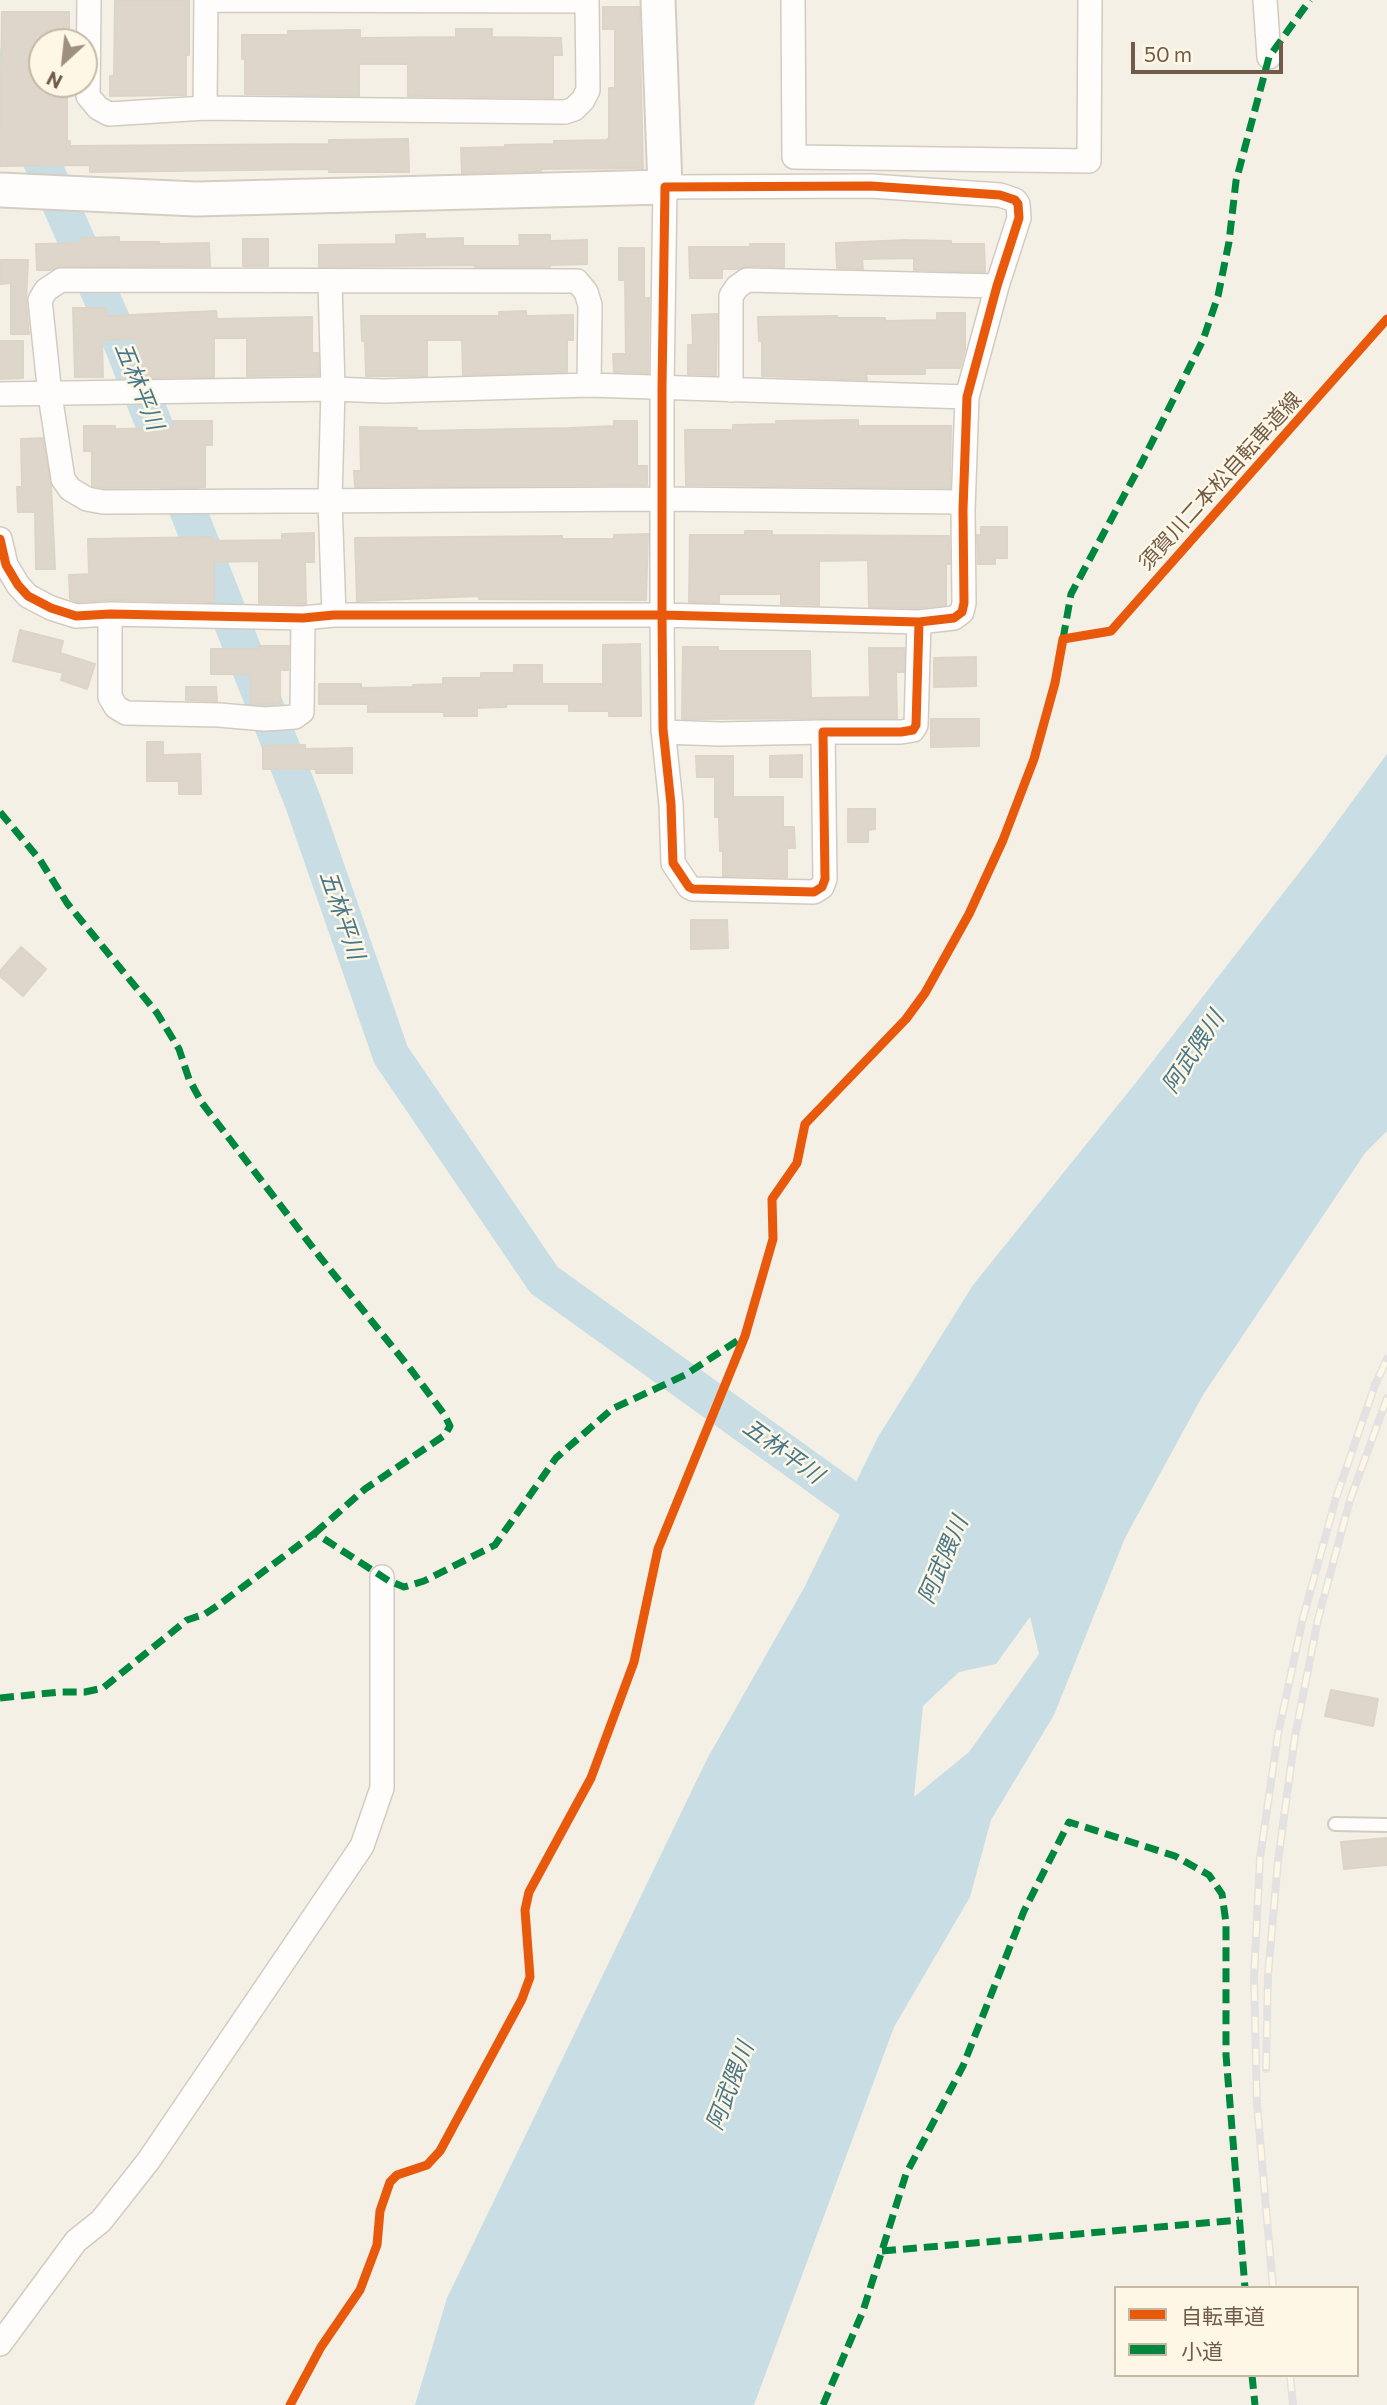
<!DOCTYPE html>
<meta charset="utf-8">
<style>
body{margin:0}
#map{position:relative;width:1387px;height:2405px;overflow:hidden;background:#f5f0e5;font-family:Commissioner,"Noto Sans JP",sans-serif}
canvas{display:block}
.legend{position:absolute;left:1114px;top:2286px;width:245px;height:91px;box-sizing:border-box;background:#fef7e5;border:2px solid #c5b9a6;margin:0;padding:9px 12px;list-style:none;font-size:21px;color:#705b48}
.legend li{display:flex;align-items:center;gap:14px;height:35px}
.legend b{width:35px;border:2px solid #c5b9a6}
.north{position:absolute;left:28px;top:28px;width:70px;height:70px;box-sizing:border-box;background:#fef7e5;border:2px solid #c5b9a6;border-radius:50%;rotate:207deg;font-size:19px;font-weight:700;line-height:28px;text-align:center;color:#705b48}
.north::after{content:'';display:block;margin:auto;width:24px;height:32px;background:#9f8f7f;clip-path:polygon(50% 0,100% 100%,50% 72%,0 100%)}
.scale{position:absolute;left:1131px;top:42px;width:152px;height:32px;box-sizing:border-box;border:4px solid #705b48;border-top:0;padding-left:9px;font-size:21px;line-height:24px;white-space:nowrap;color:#705b48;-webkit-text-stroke:5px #fef7e5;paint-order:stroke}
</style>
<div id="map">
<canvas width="1387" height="2405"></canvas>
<ul class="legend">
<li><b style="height:9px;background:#e8590c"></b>自転車道</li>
<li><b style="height:9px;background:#00873e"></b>小道</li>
</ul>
<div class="north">N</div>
<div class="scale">50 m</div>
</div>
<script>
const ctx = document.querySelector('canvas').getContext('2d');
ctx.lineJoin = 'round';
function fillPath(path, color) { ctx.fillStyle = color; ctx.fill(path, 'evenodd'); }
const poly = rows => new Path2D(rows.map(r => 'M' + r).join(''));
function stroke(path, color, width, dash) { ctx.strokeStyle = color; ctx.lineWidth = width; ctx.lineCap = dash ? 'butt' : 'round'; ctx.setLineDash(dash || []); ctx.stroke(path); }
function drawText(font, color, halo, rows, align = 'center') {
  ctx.font = font + ' Commissioner,"Noto Sans JP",sans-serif'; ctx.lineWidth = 5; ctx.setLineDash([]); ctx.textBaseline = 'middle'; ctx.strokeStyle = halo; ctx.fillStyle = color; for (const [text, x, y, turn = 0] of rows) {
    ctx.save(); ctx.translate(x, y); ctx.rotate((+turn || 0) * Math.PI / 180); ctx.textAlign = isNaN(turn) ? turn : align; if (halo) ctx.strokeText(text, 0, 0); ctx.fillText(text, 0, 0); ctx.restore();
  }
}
const water = poly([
 [1387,754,1387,1131,1365,1153,1203,1395,1125,1538,1054,1715,991,1820,970,1897,894,2027,754,2405,415,2405,447,2298,707,1759,804,1588,878,1437,973,1285,1138,1080,1312,856],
 [1030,1617,1039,1654,969,1752,914,1797,923,1706,959,1672,996,1664]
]);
const river = poly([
 [0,67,123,346,303,802,391,1055,544,1280,855,1503,884,1533]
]);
const building = poly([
 [115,0,189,0,189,55,186,55,186,95,110,96,110,76,114,76,115,0],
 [603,7,639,7,643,168,541,169,541,171,462,173,461,148,505,147,505,145,554,144,554,141,606,140,609,138,609,88,615,88,615,29,603,29,603,7],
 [2,12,69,12,69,33,42,33,42,89,67,89,67,141,70,141,70,146,329,144,329,140,408,139,409,172,329,172,329,169,90,172,90,165,0,166,2,12],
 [456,29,492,29,492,37,561,38,562,55,553,55,553,98,408,96,408,64,359,64,359,96,245,94,245,59,242,59,242,35,288,35,288,31,360,30,360,38,456,37,456,29],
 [425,234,425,239,463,238,463,246,520,246,519,235,550,235,550,241,587,240,587,264,550,265,550,267,475,267,475,265,319,267,319,245,396,244,396,235,425,234],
 [119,237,119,242,159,242,159,244,209,243,210,266,61,266,50,270,37,270,36,244,82,243,82,238,119,237],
 [243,239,268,239,268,266,243,266,243,239],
 [907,240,951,241,951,244,984,244,985,272,914,270,914,258,862,259,863,269,837,268,836,243,907,240],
 [750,244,784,244,784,267,747,266,738,269,722,269,722,278,690,278,689,247,750,247,750,244],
 [619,248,644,248,644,298,649,298,648,373,614,372,613,354,626,354,625,280,619,280,619,248],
 [1,260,28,260,26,301,29,334,11,334,11,283,1,284,1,260],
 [73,308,106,308,106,316,216,311,217,319,312,317,312,353,318,353,319,375,247,376,247,338,214,338,214,377,138,378,137,339,102,340,103,377,75,377,73,308],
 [526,311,526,316,573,315,573,340,567,340,567,372,463,375,462,340,427,340,427,376,366,376,365,341,362,341,361,316,499,316,499,312,526,311],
 [937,313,965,313,965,349,960,368,925,368,925,374,866,374,867,380,762,376,762,341,759,341,758,317,837,316,837,318,885,318,885,321,937,320,937,313],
 [717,314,716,375,688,374,688,345,693,345,692,315,717,314],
 [0,341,23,341,23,378,0,379,0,341],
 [858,420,858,426,951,426,950,488,686,485,685,430,733,430,733,425,776,424,776,421,858,420],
 [173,421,212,421,212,445,205,445,205,487,104,488,92,486,92,451,84,451,84,426,115,426,115,429,173,428,173,421],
 [614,421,637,421,637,466,647,466,647,485,355,487,354,471,361,471,360,427,417,428,417,431,570,428,614,426,614,421],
 [43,438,51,485,55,569,36,569,35,512,18,512,17,487,22,487,21,439,43,438],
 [981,527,1007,527,1007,558,995,558,995,564,978,564,977,535,981,535,981,527],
 [745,531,772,531,772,535,949,536,950,564,946,564,946,605,918,608,869,607,868,560,819,561,819,605,781,604,781,594,719,594,719,603,689,602,690,535,745,535,745,531],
 [314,533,314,562,305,562,306,604,259,603,259,561,214,562,214,602,110,600,78,602,70,599,69,575,89,574,88,539,212,537,212,541,282,540,282,534,314,533],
 [648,534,646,600,479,599,479,596,357,601,355,538,562,536,562,539,614,539,614,535,648,534],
 [20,630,63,641,60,653,95,664,87,689,61,680,63,673,13,661,20,630],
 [640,644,641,716,609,716,609,711,569,711,569,704,506,704,506,707,477,708,477,716,444,716,444,712,368,712,368,704,319,704,319,684,361,684,361,688,413,687,413,685,443,684,443,678,481,678,481,673,514,673,514,665,542,665,542,684,603,684,603,645,640,644],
 [259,646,289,646,288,670,280,670,280,704,251,704,250,674,211,674,211,649,259,649,259,646],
 [683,647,718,647,718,651,810,651,811,698,870,697,869,648,904,648,904,672,896,672,897,718,682,719,683,647],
 [976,657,976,686,934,687,934,658,976,657],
 [186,687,216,687,217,701,186,700,186,687],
 [931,719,979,719,979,746,931,747,931,719],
 [147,742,163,742,163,755,200,754,201,794,179,794,179,781,147,781,147,742],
 [305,745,305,749,352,748,352,773,316,773,316,769,263,769,263,746,305,745],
 [802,755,802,777,770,777,770,756,802,755],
 [696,756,733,756,733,797,783,797,783,827,794,827,795,848,787,848,787,877,723,876,723,851,720,851,719,817,715,817,715,777,697,777,696,756],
 [848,809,875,809,875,829,868,830,868,842,848,842,848,809],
 [691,920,727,920,728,948,691,949,691,920],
 [21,947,46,969,23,996,0,976,0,971,21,947],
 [1331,1690,1378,1699,1373,1726,1325,1716,1331,1690],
 [1387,1838,1387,1865,1344,1869,1341,1842,1387,1838]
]);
const lane = poly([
 [1335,1824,1387,1825]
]);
const street = poly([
 [89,0,88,96,98,108,109,114,205,108,565,112,574,109,583,100,588,90,587,0],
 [206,0,587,1],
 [793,0,794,157,1089,161,1090,0],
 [1265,0,1269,57],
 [205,108,206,0],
 [330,282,333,389,330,501,334,615],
 [589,385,590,305,586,292,577,281,61,280,46,290,40,300,50,395,63,479,70,489,87,499,103,502,662,499,963,502],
 [731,390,731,296,737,287,747,280,997,286],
 [0,394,333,389,383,391,589,385,967,397],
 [0,539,6,565,18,585,28,596,51,608,76,616,110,614,303,618,334,615,662,615,919,622,954,618,962,612,964,603,963,510,967,397,997,286,1019,218,1018,204,1015,200,1000,195,871,186,665,187,662,388,662,615,663,729,671,804,673,863,689,887,693,889,814,892,822,887,825,879,823,732,901,732,913,730,916,725,919,622],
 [110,614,110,697,116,707,126,713,219,715,265,719,295,717,302,712,303,618],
 [663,732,720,734,823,732],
 [0,2344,76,2241,101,2221,149,2160,362,1846,382,1788,382,1577]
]);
const secondary = poly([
 [0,190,196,199,665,187,658,0]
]);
const rail = poly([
 [1266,2069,1268,1975,1278,1861,1295,1736,1318,1619,1350,1500,1387,1398],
 [1273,2288,1257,2104,1254,1977,1260,1858,1278,1734,1303,1618,1336,1498,1375,1385,1387,1359],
 [1290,2375,1293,2405]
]);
const quiet = poly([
 [1063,639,1071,594,1142,462,1203,340,1218,296,1229,242,1236,181,1269,57,1310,0],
 [0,812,40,860,67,903,157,1013,179,1049,189,1079,202,1103,320,1257,412,1371,444,1414,450,1426,445,1435,365,1489,315,1533],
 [0,1698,60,1692,85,1692,103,1688,187,1620,205,1614,220,1604,315,1533,389,1581,404,1587,424,1581,495,1545,556,1458,612,1409,685,1375,743,1337],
 [882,2251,1239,2220],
 [1252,2375,1255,2405],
 [823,2405,863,2311,906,2174,963,2066,1024,1911,1069,1822,1175,1856,1209,1875,1222,1894,1226,1923,1226,2055,1245,2288]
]);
const cycleway = poly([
 [0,539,6,565,18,585,28,596,51,608,76,616,110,614,303,618,334,615,662,615,919,622,954,618,962,612,964,603,963,510,967,397,997,286,1019,218,1018,204,1015,200,1000,195,871,186,665,187,662,388,662,615,663,729,671,804,673,863,689,887,693,889,814,892,822,887,825,879,823,732,901,732,913,730,916,725,919,622],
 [290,2405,321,2347,360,2290,377,2245,380,2211,390,2182,397,2175,427,2165,440,2151,522,1999,530,1977,525,1910,529,1892,591,1778,634,1662,658,1549,745,1336,773,1239,772,1199,797,1163,805,1124,906,1019,925,993,969,914,1003,840,1034,759,1055,683,1063,639,1111,631,1387,319]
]);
const streetNames = [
 ["須賀川二本松自転車道線",1220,481,-48]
];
const waterNames = [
 ["五林平川",139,386,68],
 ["五林平川",342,915,71],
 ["阿武隈川",1193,1052,-57],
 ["五林平川",783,1451,36],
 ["阿武隈川",943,1560,-67],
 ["阿武隈川",730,2086,-69]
];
fillPath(water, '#c8dee4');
stroke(river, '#c8dee4', 37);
fillPath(building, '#ded6cb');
stroke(building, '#ddd4c8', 2);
stroke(lane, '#d3cbc1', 16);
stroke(street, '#d3cbc1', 26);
stroke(secondary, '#d5cdc2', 37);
stroke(lane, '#fefdfb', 12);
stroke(street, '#fefdfb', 23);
stroke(secondary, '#fefdfb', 33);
stroke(rail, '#e4e1e2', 8);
stroke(rail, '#fef7e5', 5, [16]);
stroke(quiet, '#00873e', 7, [14, 7]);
stroke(cycleway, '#e8590c', 9);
drawText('21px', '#705b48', '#fef7e5', streetNames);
drawText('italic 23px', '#46778a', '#fef7e5', waterNames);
</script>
